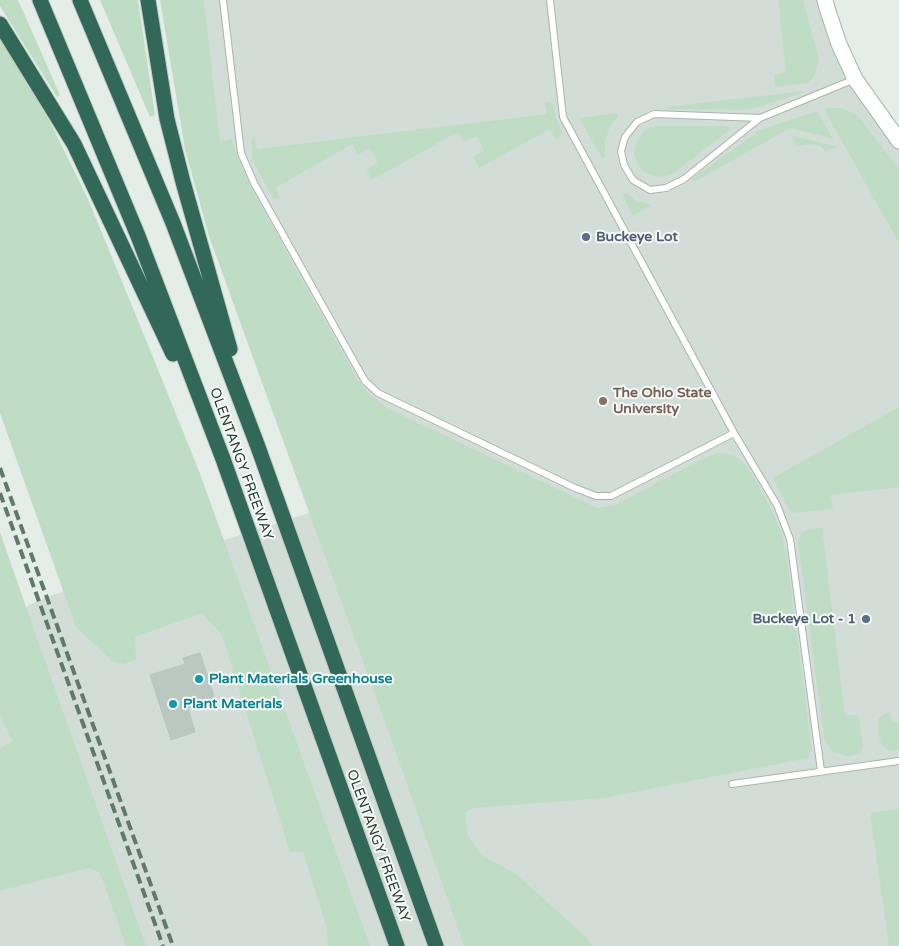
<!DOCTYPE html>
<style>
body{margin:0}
canvas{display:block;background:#e4ede8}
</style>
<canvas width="899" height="946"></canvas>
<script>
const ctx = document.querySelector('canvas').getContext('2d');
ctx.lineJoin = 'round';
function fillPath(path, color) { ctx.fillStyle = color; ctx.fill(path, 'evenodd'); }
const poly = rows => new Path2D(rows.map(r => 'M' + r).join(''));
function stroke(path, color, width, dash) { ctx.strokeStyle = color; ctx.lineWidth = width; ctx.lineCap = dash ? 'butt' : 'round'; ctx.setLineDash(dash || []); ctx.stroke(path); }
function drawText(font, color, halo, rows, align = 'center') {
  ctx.font = font + ' "Varela Round",sans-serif'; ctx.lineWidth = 4; ctx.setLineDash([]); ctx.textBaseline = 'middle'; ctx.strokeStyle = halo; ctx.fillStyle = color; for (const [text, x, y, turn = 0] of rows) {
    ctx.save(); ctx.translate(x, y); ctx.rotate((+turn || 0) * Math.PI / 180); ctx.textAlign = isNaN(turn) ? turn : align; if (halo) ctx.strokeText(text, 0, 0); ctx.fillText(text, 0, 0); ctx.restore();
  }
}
const built = poly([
 [179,0,825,0,839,44,899,141,899,946,0,946,0,564,17,611,47,597,343,502,209,162]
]);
const green = poly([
 [0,0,18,0,60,95,57,97,0,6],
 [100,0,138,0,155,115,150,117],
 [160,0,204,0,220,141,232,139,237,155,252,189,357,379,370,395,387,408,597,508,615,505,710,455,723,453,735,456,742,461,751,472,772,511,780,529,787,558,812,751,808,758,604,798,473,808,465,813,468,835,481,855,516,874,585,936,593,946,464,946,400,764,209,236,185,149],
 [778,0,803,0,819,59,815,75,808,83,775,87,774,75,786,73],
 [0,39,21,71,49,120,87,197,144,335,199,471,370,946,328,946,327,929,303,852,290,852,222,635,202,613,135,637,136,659,124,664,112,661,76,627,0,413],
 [803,91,805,91,799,94,748,110,668,109,667,107],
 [545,102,551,102,553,105,555,116,562,131,560,136,556,140,550,129,479,168,473,157,484,151,476,136,464,142,458,132,372,180,366,170,378,162,370,148,358,155,352,144,275,188,281,199,273,198,253,162,251,141,255,136,257,149,547,114],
 [826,108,842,108,858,116,899,169,899,243,826,113],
 [817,111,833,139,790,128,694,182,692,179,760,130],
 [616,113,618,116,611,125,605,141,605,157,602,158,579,118],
 [656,126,728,126,731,129,674,173,662,177,650,175,644,172,639,167,634,153,635,146,641,134,645,130],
 [791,135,837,147,825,151,820,146,810,144,797,146],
 [627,193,635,200,649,204,650,206,633,216,623,197,624,194],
 [899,407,899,487,831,495,833,509,797,513,790,511,773,478],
 [822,527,845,716,856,715,859,717,863,745,861,752,852,756,846,756,834,752,830,748,824,738,798,541,803,531],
 [0,532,26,607,146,946,126,946,100,873,89,868,0,891,0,748,13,741,0,717],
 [890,711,892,723,899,722,899,750,893,751,885,748,882,745,878,734,878,719,884,714],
 [899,809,899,946,889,946,870,813]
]);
const building = poly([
 [200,653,215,699,188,708,195,732,171,740,150,675,185,664,183,658,200,653]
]);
const lane = poly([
 [223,0,241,153,254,183,352,358,365,381,378,393,575,488,596,496,611,496,734,433],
 [550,0,563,117,734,433,777,505,790,539,821,771],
 [760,118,654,114,637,122,625,137,621,151,624,165,633,180,650,190,666,188,684,179,760,118,855,79],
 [732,784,899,761]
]);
const secondary = poly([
 [825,0,827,8,839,44,855,79,899,141]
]);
const highway = poly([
 [40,0,138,236,223,459,397,946],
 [80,0,173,223,258,447,436,946],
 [148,0,167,119,183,182,230,349],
 [0,24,74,144,173,354]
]);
const rail = poly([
 [0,468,173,946],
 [0,493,163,946]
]);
const markers = [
 [586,237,5,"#5c6f8a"],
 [603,401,5,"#8d6e63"],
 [866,619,5,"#5c6f8a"],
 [199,679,5,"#0f9aa8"],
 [173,704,5,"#0f9aa8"]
];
const serviceNames = [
 ["Buckeye Lot",596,237],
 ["Buckeye Lot - 1",856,619,"right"]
];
const educationNames = [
 ["The Ohio State",613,393],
 ["University",613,409]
];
const streetNames = [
 ["OLENTANGY FREEWAY",241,464,70],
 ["OLENTANGY FREEWAY",378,846,70]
];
const cultureNames = [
 ["Plant Materials Greenhouse",209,679],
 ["Plant Materials",183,704]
];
fillPath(built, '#d3ddd7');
fillPath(green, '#bfddc4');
fillPath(building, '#bac8c1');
stroke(building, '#b7c6be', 1);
stroke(lane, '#a7b5ae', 8);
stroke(secondary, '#a3b8af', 17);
stroke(highway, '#c2c9c6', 17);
stroke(lane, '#fff', 6);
stroke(secondary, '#fff', 15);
stroke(highway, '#326857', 15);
stroke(rail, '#5f796f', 4, [10, 5]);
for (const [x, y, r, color] of markers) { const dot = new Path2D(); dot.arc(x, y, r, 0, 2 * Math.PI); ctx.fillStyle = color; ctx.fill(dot); stroke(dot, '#f5f9f7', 2); }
drawText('bold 14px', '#4e5e75', '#f5f9f7', serviceNames, 'left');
drawText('bold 14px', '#785e54', '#f5f9f7', educationNames, 'left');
drawText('14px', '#253e34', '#f5f9f7', streetNames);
drawText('bold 14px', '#0d838f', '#f5f9f7', cultureNames, 'left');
</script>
